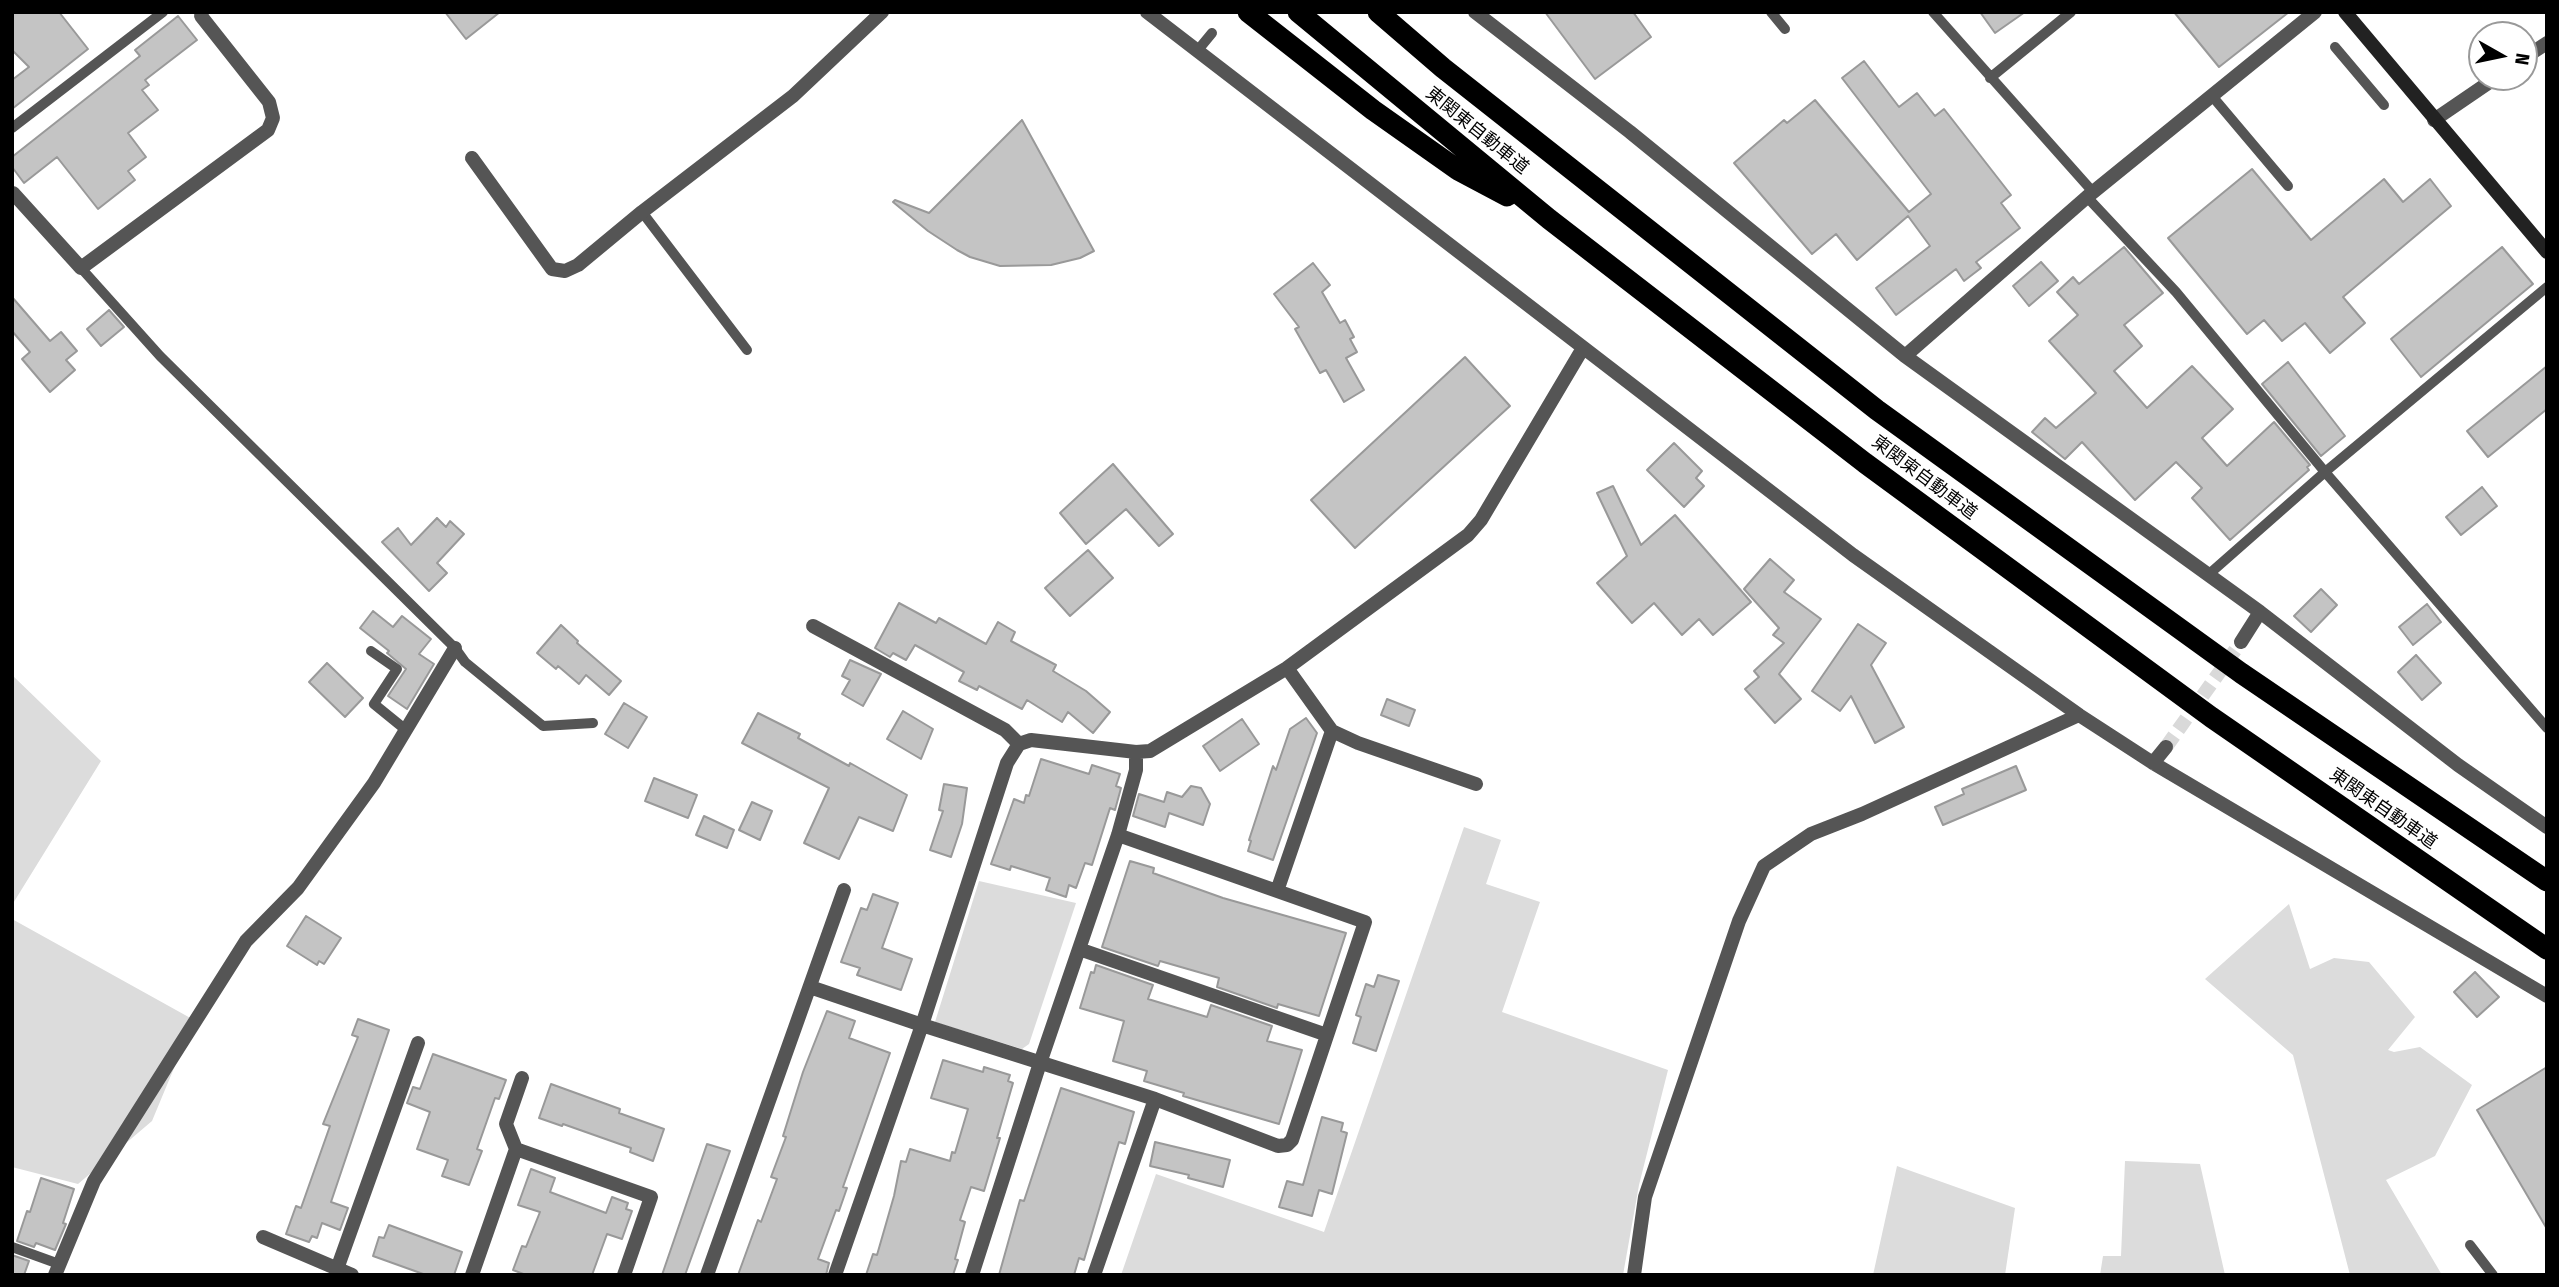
<!DOCTYPE html>
<meta charset="utf-8">
<style>
body{margin:0}
#map{position:relative;width:2559px;height:1287px;overflow:hidden;background:#fff;font-family:"Fira Sans Condensed",sans-serif}
canvas{display:block}
.frame{position:absolute;inset:0;border:14px solid #000;pointer-events:none}
.north{position:absolute;left:2468px;top:21px;width:70px;height:70px;box-sizing:border-box;background:#fff;border:2px solid #999;border-radius:50%;rotate:99deg;font-size:19px;font-weight:700;line-height:28px;text-align:center;color:#000}
.north::after{content:'';display:block;margin:auto;width:24px;height:32px;background:#000;clip-path:polygon(50% 0,100% 100%,50% 72%,0 100%)}
</style>
<div id="map">
<canvas width="2559" height="1287"></canvas>
<div class="frame"></div>
<div class="north">N</div>
</div>
<script>
const ctx = document.querySelector('canvas').getContext('2d');
ctx.lineJoin = 'round';
function fillPath(path, color) { ctx.fillStyle = color; ctx.fill(path, 'evenodd'); }
const poly = rows => new Path2D(rows.map(r => 'M' + r).join(''));
function stroke(path, color, width, dash) { ctx.strokeStyle = color; ctx.lineWidth = width; ctx.lineCap = dash ? 'butt' : 'round'; ctx.setLineDash(dash || []); ctx.stroke(path); }
function drawText(font, color, halo, rows, align = 'center') {
  ctx.font = font + ' "Fira Sans Condensed","Noto Sans JP",sans-serif'; ctx.lineWidth = 7; ctx.setLineDash([]); ctx.textBaseline = 'middle'; ctx.strokeStyle = halo; ctx.fillStyle = color; for (const [text, x, y, turn = 0] of rows) {
    ctx.save(); ctx.translate(x, y); ctx.rotate((+turn || 0) * Math.PI / 180); ctx.textAlign = isNaN(turn) ? turn : align; if (halo) ctx.strokeText(text, 0, 0); ctx.fillText(text, 0, 0); ctx.restore();
  }
}
const green = poly([
 [12,675,101,761,12,905],
 [1464,827,1501,840,1486,884,1540,902,1502,1012,1668,1070,1639,1185,1623,1275,1121,1275,1156,1174,1324,1232],
 [979,881,1076,903,1029,1044,1022,1049,935,1022],
 [2289,904,2310,969,2334,958,2369,962,2415,1017,2388,1050,2394,1052,2420,1047,2472,1085,2435,1156,2386,1180,2442,1275,2350,1275,2293,1055,2205,979],
 [12,919,194,1020,152,1121,78,1184,12,1167],
 [2125,1161,2200,1164,2225,1275,2100,1275,2103,1256,2121,1256],
 [1897,1166,2015,1208,2005,1275,1873,1275]
]);
const building = poly([
 [12,12,59,12,88,49,12,109,12,80,29,67,12,50,12,12],
 [445,12,500,12,466,39,445,12],
 [1545,12,1633,12,1651,37,1595,79,1545,12],
 [1980,12,2025,12,1995,33,1980,12],
 [2174,12,2289,12,2219,67,2174,12],
 [178,16,197,40,145,80,149,85,142,90,158,110,128,133,146,157,128,171,135,180,98,209,57,157,24,183,12,167,12,157,140,56,135,50,178,16],
 [1864,61,1899,107,1917,93,1935,116,1944,109,2011,195,2001,203,2020,228,1976,262,1981,268,1964,281,1956,269,1896,315,1876,288,1930,246,1908,216,1857,260,1836,234,1812,254,1734,163,1784,120,1787,123,1815,100,1909,212,1931,194,1842,78,1864,61],
 [1022,120,1094,251,1080,258,1051,265,1000,266,970,257,957,250,928,231,893,202,895,200,929,213,1022,120],
 [2252,169,2311,240,2384,179,2403,202,2430,179,2451,206,2343,297,2365,323,2330,353,2305,323,2282,341,2264,320,2247,334,2168,238,2252,169],
 [2124,247,2163,293,2124,325,2142,346,2114,371,2147,408,2192,366,2233,409,2202,438,2227,466,2274,422,2310,465,2307,467,2309,470,2230,540,2192,498,2202,488,2176,462,2135,500,2082,442,2065,459,2032,432,2045,418,2056,428,2096,393,2049,341,2078,315,2057,292,2073,277,2079,284,2124,247],
 [2502,247,2533,284,2421,377,2391,339,2502,247],
 [2041,262,2058,281,2029,306,2013,286,2041,262],
 [1313,263,1330,285,1322,292,1340,323,1345,320,1354,337,1350,339,1357,352,1346,358,1364,390,1344,402,1326,370,1320,373,1295,329,1299,327,1274,294,1313,263],
 [12,297,50,341,61,332,77,351,66,360,75,370,50,392,22,359,30,352,12,331,12,297],
 [109,310,124,327,101,346,87,329,109,310],
 [1465,357,1510,406,1355,548,1311,500,1465,357],
 [2288,362,2345,436,2321,456,2262,384,2288,362],
 [2547,366,2547,409,2488,457,2467,431,2547,366],
 [1674,443,1702,471,1696,478,1704,486,1684,507,1647,470,1674,443],
 [1113,464,1173,534,1159,546,1126,509,1086,544,1060,513,1113,464],
 [1613,486,1641,545,1675,515,1751,602,1713,635,1699,619,1682,635,1654,603,1632,623,1597,583,1627,556,1597,493,1613,486],
 [2482,487,2497,506,2461,535,2446,517,2482,487],
 [437,518,446,527,450,521,464,534,437,563,447,573,429,591,382,542,398,528,411,545,437,518],
 [1088,550,1113,578,1070,616,1045,588,1088,550],
 [1770,559,1794,580,1784,592,1821,619,1779,674,1801,699,1775,723,1745,689,1759,677,1754,671,1784,643,1773,635,1779,628,1744,589,1770,559],
 [2321,589,2337,605,2311,632,2294,616,2321,589],
 [899,603,936,623,939,618,986,644,998,622,1015,632,1011,641,1056,665,1053,671,1086,691,1110,712,1093,733,1068,712,1062,722,1027,700,1022,709,979,686,977,690,959,681,964,672,915,645,906,660,893,653,890,657,875,648,899,603],
 [2427,604,2441,622,2413,645,2399,627,2427,604],
 [373,611,393,627,402,616,431,639,419,654,434,664,407,709,388,696,406,669,387,653,389,651,360,628,373,611],
 [1858,624,1886,643,1871,665,1904,727,1875,743,1851,696,1840,711,1812,691,1858,624],
 [561,625,578,641,577,643,621,681,609,695,586,675,579,684,558,666,556,669,537,653,561,625],
 [2416,655,2441,683,2422,700,2398,672,2416,655],
 [850,660,881,674,863,706,842,694,850,680,842,676,850,660],
 [327,663,363,698,345,717,309,682,327,663],
 [1387,699,1415,710,1409,726,1381,715,1387,699],
 [624,703,647,717,628,748,605,734,624,703],
 [903,711,933,729,921,759,887,739,903,711],
 [758,713,800,734,798,738,849,766,850,763,907,795,893,831,859,817,839,859,804,843,829,788,742,743,758,713],
 [1306,718,1317,733,1273,860,1248,851,1251,841,1249,840,1273,766,1276,770,1290,729,1306,718],
 [1242,719,1259,744,1220,771,1203,746,1242,719],
 [1041,759,1089,774,1092,765,1120,774,1116,786,1121,788,1115,810,1110,808,1092,865,1085,863,1076,888,1069,885,1066,897,1046,890,1050,878,1011,866,1010,870,991,864,1014,799,1024,803,1026,795,1029,796,1041,759],
 [2016,766,2026,790,1943,825,1935,807,1964,794,1962,789,2016,766],
 [654,778,697,795,688,818,645,801,654,778],
 [944,784,967,788,962,824,951,857,930,850,943,811,939,810,944,784],
 [1191,786,1201,788,1210,804,1203,825,1169,813,1165,827,1133,816,1139,794,1164,802,1167,792,1182,797,1191,786],
 [752,802,772,811,760,840,739,830,752,802],
 [704,816,734,830,727,848,696,835,704,816],
 [1130,861,1154,868,1153,873,1223,898,1346,933,1319,1016,1278,1004,1277,1008,1217,987,1219,978,1160,961,1158,966,1102,947,1130,861],
 [873,894,898,903,882,948,912,959,901,990,857,975,860,968,841,962,861,908,867,910,873,894],
 [306,916,341,938,324,964,319,961,317,965,287,946,306,916],
 [1096,965,1153,985,1148,999,1207,1017,1211,1005,1272,1026,1267,1041,1302,1050,1279,1124,1183,1096,1184,1093,1144,1081,1147,1071,1113,1061,1124,1021,1080,1008,1091,972,1094,973,1096,965],
 [2475,972,2499,997,2477,1017,2454,992,2475,972],
 [1378,975,1399,981,1376,1051,1353,1043,1361,1017,1356,1015,1366,984,1374,987,1378,975],
 [827,1011,855,1021,849,1038,890,1053,843,1187,847,1188,839,1211,836,1210,818,1259,829,1263,826,1275,738,1275,758,1220,761,1222,777,1179,771,1177,786,1137,783,1136,803,1072,827,1011],
 [358,1019,389,1030,331,1202,348,1208,340,1230,322,1223,317,1238,312,1236,309,1242,286,1234,296,1206,301,1208,330,1126,323,1124,358,1037,352,1035,358,1019],
 [433,1054,506,1080,499,1099,495,1098,477,1149,482,1151,469,1185,442,1176,448,1160,417,1149,430,1112,407,1103,413,1087,420,1089,433,1054],
 [943,1060,983,1072,984,1067,1010,1075,1008,1081,1013,1083,997,1138,1000,1138,984,1191,971,1187,960,1220,965,1222,955,1259,958,1260,953,1275,866,1275,873,1254,877,1255,894,1196,901,1161,906,1162,910,1149,950,1161,952,1152,955,1153,968,1109,931,1098,943,1060],
 [2547,1067,2547,1229,2477,1110,2547,1067],
 [551,1084,620,1109,619,1113,664,1129,653,1161,630,1152,631,1148,563,1124,562,1126,539,1118,551,1084],
 [1061,1088,1134,1112,1125,1144,1119,1142,1084,1260,1079,1258,1074,1275,999,1275,1020,1200,1024,1201,1061,1088],
 [1322,1117,1343,1123,1341,1131,1347,1133,1332,1194,1319,1190,1312,1216,1279,1207,1287,1181,1303,1185,1322,1117],
 [1155,1142,1230,1160,1223,1187,1188,1178,1189,1175,1150,1166,1155,1142],
 [707,1144,730,1151,685,1275,662,1275,707,1144],
 [531,1169,555,1178,550,1192,606,1213,612,1197,628,1203,626,1209,632,1211,622,1239,607,1234,592,1275,526,1275,513,1270,522,1246,526,1247,540,1212,518,1205,531,1169],
 [41,1178,74,1189,63,1223,66,1224,55,1250,36,1243,34,1247,17,1241,27,1211,30,1212,41,1178],
 [389,1225,462,1252,454,1275,426,1275,373,1256,379,1237,384,1238,389,1225],
 [12,1255,29,1261,24,1275,12,1275,12,1255]
]);
const streetTunnel = poly([
 [2166,747,2241,642]
]);
const lane = poly([
 [1771,12,1785,29],
 [1933,12,2093,192],
 [2335,47,2384,105],
 [1198,50,1212,33],
 [1990,78,2071,12],
 [2212,96,2288,186],
 [12,128,163,12],
 [2087,197,2176,292,2325,472,2547,728],
 [642,212,747,350],
 [81,268,160,356,455,648,465,662,543,726,593,723],
 [2208,575,2325,472,2547,287],
 [371,651,397,669,374,704,406,730],
 [2470,1245,2493,1275],
 [12,1247,59,1264]
]);
const street = poly([
 [1147,12,1853,555,2079,715,2153,763,2547,996],
 [1475,12,1630,132,1905,356,2260,612,2458,765,2547,827],
 [2524,58,2547,43],
 [2434,120,2497,77],
 [472,158,552,269,565,271,578,265,642,212,793,96,882,12],
 [13,193,81,268,268,130,273,118,269,102,201,16,202,12],
 [1905,356,2087,197,2315,12],
 [813,626,1005,730,1019,744],
 [2241,642,2260,612],
 [1287,668,1332,731,1358,743,1476,784],
 [2153,763,2166,747],
 [1277,891,1332,731],
 [1079,949,1327,1035],
 [810,987,922,1025,1155,1099,1278,1146,1287,1145,1292,1140,1365,922,1118,835],
 [516,1149,506,1124,522,1078],
 [263,1237,352,1275],
 [337,1269,418,1043],
 [55,1275,94,1181,246,941,298,888,374,783,455,648],
 [472,1275,516,1149,651,1197,624,1275],
 [707,1275,844,890],
 [835,1275,922,1025,1007,763,1019,744,1031,740,1136,752,1150,751,1287,668,1468,535,1481,520,1583,348],
 [972,1275,1040,1063,1118,835,1136,770,1136,752],
 [1094,1275,1155,1099],
 [1634,1275,1645,1197,1739,921,1764,866,1811,834,1862,814,2079,715]
]);
const secondary = poly([
 [2345,12,2547,252]
]);
const highway = poly([
 [1248,12,1373,110,1458,170,1507,196],
 [1298,12,1549,219,1865,463,2211,717,2547,949],
 [1378,12,1443,68,1877,410,2241,673,2547,881]
]);
const streetNames = [
 ["東関東自動車道",1477,131,39],
 ["東関東自動車道",1924,478,37],
 ["東関東自動車道",2383,809,35]
];
fillPath(green, '#dcdcdc');
fillPath(building, '#c4c4c4');
stroke(building, '#999', 2);
stroke(streetTunnel, '#d9d9d9', 14, [14, 7]);
stroke(lane, '#555', 10);
stroke(street, '#555', 14);
stroke(secondary, '#222', 14);
stroke(highway, '#000', 21);
drawText('18px', '#000', '#fff', streetNames);
</script>
